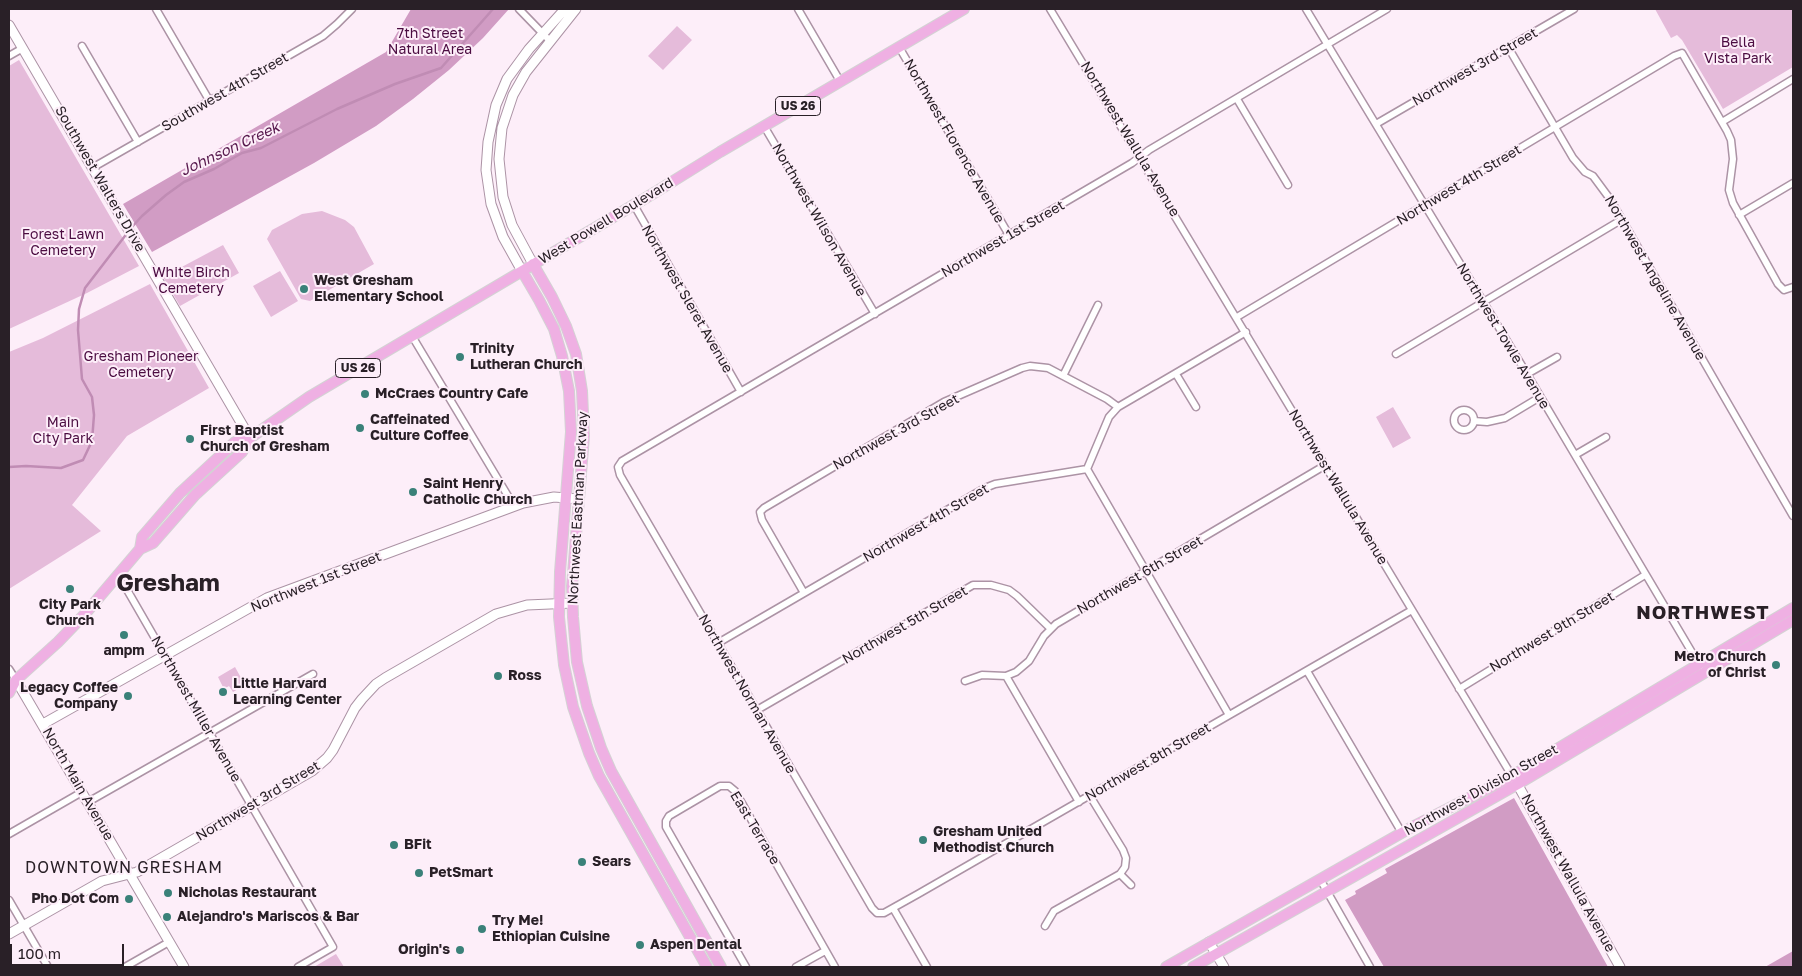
<!DOCTYPE html>
<style>
body{margin:0}
#map{position:relative;width:1802px;height:976px;overflow:hidden;background:#fdeef9;font-family:"Golos Text",sans-serif}
canvas{display:block}
.frame{position:absolute;inset:0;border:10px solid #292027;pointer-events:none}
.scale{position:absolute;left:10px;top:944px;width:114px;height:22px;box-sizing:border-box;border:2px solid #292027;border-top:0;padding-left:6px;font-size:15px;line-height:18px;white-space:nowrap;color:#292027;-webkit-text-stroke:4px #fdeef9;paint-order:stroke}
</style>
<div id="map">
<canvas width="1802" height="976"></canvas>
<div class="frame"></div>
<div class="scale">100 m</div>
</div>
<script>
const ctx = document.querySelector('canvas').getContext('2d');
ctx.lineJoin = 'round';
function fillPath(path, color) { ctx.fillStyle = color; ctx.fill(path, 'evenodd'); }
const poly = rows => new Path2D(rows.map(r => 'M' + r).join(''));
function stroke(path, color, width, dash) { ctx.strokeStyle = color; ctx.lineWidth = width; ctx.lineCap = dash ? 'butt' : 'round'; ctx.setLineDash(dash || []); ctx.stroke(path); }
function drawText(font, color, halo, rows, align = 'center') {
  ctx.font = font + ' "Golos Text",sans-serif'; ctx.lineWidth = 4; ctx.setLineDash([]); ctx.textBaseline = 'middle'; ctx.strokeStyle = halo; ctx.fillStyle = color; for (const [text, x, y, turn = 0] of rows) {
    ctx.save(); ctx.translate(x, y); ctx.rotate((+turn || 0) * Math.PI / 180); ctx.textAlign = isNaN(turn) ? turn : align; if (halo) ctx.strokeText(text, 0, 0); ctx.fillText(text, 0, 0); ctx.restore();
  }
}
const green = poly([
 [1655,9,1793,9,1793,67,1723,109,1682,40,1677,35,1671,38],
 [677,26,692,40,663,70,648,56],
 [19,60,139,266,87,293,9,329,9,66],
 [322,211,345,220,354,227,374,264,310,301,301,299,267,239,272,230,302,214],
 [223,245,239,273,180,306,163,277],
 [280,271,298,301,271,317,253,286],
 [150,284,209,388,127,436,72,505,101,531,9,589,9,352,43,338],
 [1393,407,1411,438,1393,448,1376,417],
 [235,667,245,685,233,692,229,686,224,689,218,677],
 [336,954,344,967,314,967]
]);
const forest = poly([
 [411,9,509,9,483,38,449,70,413,99,376,126,314,163,152,252,123,204,386,52],
 [1514,798,1608,967,1384,967,1345,900,1356,894,1355,891,1387,873,1385,869],
 [1793,951,1793,967,1765,967]
]);
const stream = poly([
 [131,228,142,216,166,195,184,182,214,169,242,153,261,148,337,109,395,84,441,68,493,9],
 [9,467,26,466,61,468,83,460,92,441,94,415,92,397,82,379,78,330,79,309,85,288,128,232]
]);
const street = poly([
 [156,9,209,100],
 [519,9,550,41],
 [798,9,840,81],
 [1050,9,1512,776],
 [1306,9,1527,374,1700,666],
 [1387,9,1149,150,1132,163,622,461,618,467,620,475,872,908,877,913,884,913,918,894,1412,610],
 [82,46,138,142],
 [899,47,1009,235],
 [1508,47,1573,158,1585,172,1593,176,1610,199,1793,516],
 [9,56,23,48],
 [1237,99,1288,185],
 [1722,122,1793,79],
 [1376,124,1574,9],
 [764,126,875,314],
 [92,168,323,36,337,24,352,9],
 [634,205,741,392],
 [1739,215,1793,183],
 [1237,317,1674,56,1682,53,1727,131,1731,140,1733,159,1729,190,1733,203,1778,284,1784,290,1793,287],
 [412,336,514,506],
 [1396,354,1621,220],
 [1176,374,1196,407],
 [1527,374,1557,357],
 [1063,376,1098,305],
 '1454 420a10 10 0 1 1 20 0a10 10 0 1 1-20 0Z',
 [1474,421,1487,422,1505,418,1540,397],
 [1575,455,1606,437],
 [1087,469,1229,715],
 [116,578,126,588,333,947,298,967],
 [804,593,762,520,760,512,764,508,944,402,1022,368,1030,366,1048,368,1107,399,1118,407],
 [718,643,985,488,995,484,1087,469,1109,417,1118,407,1246,332],
 [9,669,16,680],
 [1307,671,1402,833],
 [1006,676,1079,802],
 [965,681,982,675,1006,676,1016,672,1029,661,1044,636,1056,624,1324,466],
 [1459,689,1645,575],
 [757,710,973,585,991,585,1009,590,1017,596,1050,628],
 [88,802,313,674],
 [9,834,82,792],
 [1120,874,1131,885],
 [1320,879,1370,967],
 [9,900,48,967],
 [893,908,927,967],
 [1045,926,1054,911,1120,874,1125,867,1126,858,1123,850,1090,796],
 [125,967,169,942],
 [746,967,666,827,666,821,669,816,720,786,729,786,735,791,835,967],
 [796,967,825,951]
]);
const secondary = poly([
 [9,25,250,438],
 [533,264,512,225,503,197,499,159,502,128,513,95,526,72,576,9],
 [522,271,503,237,491,204,486,170,488,142,496,105,507,79,529,49,565,9],
 [16,680,184,967],
 [43,724,267,598,523,503,554,497,579,499],
 [1515,780,1620,967],
 [9,934,102,881,137,872,312,771,327,758,333,750,355,708,362,699,376,684,385,678,496,614,527,605,573,603],
 [1209,942,1224,967]
]);
const primary = poly([
 [533,264,552,297,566,326,576,354,582,391,584,436,572,586,573,617,577,662,587,706,601,748,611,771,721,967],
 [522,271,539,300,554,329,562,356,569,391,571,432,560,572,559,617,564,665,573,707,589,753,599,776,707,967],
 [140,549,142,537,180,493,235,442,250,438,309,397,654,193,720,152,964,9],
 [9,693,16,680,58,642,84,615,140,549,153,543,195,495,242,452,250,438],
 [1166,967,1412,827,1512,776,1793,608],
 [1193,967,1518,784,1793,620]
]);
const markers = [
 [304,289,5,"#3a8179"],
 [460,357,5,"#3a8179"],
 [365,394,5,"#3a8179"],
 [360,428,5,"#3a8179"],
 [190,439,5,"#3a8179"],
 [413,492,5,"#3a8179"],
 [70,589,5,"#3a8179"],
 [124,635,5,"#3a8179"],
 [1776,665,5,"#3a8179"],
 [498,676,5,"#3a8179"],
 [223,692,5,"#3a8179"],
 [128,696,5,"#3a8179"],
 [923,840,5,"#3a8179"],
 [394,845,5,"#3a8179"],
 [582,862,5,"#3a8179"],
 [419,873,5,"#3a8179"],
 [168,893,5,"#3a8179"],
 [129,899,5,"#3a8179"],
 [167,917,5,"#3a8179"],
 [482,929,5,"#3a8179"],
 [640,945,5,"#3a8179"],
 [460,950,5,"#3a8179"]
];
const shields = [
 [798,106,45],
 [358,368,45]
];
const shieldNames = [
 ["US 26",798,106],
 ["US 26",358,368]
];
const parkNames = [
 ["7th Street",430,34],
 ["Natural Area",430,50],
 ["Bella",1738,43],
 ["Vista Park",1738,59],
 ["Forest Lawn",63,235],
 ["Cemetery",63,251],
 ["White Birch",191,273],
 ["Cemetery",191,289],
 ["Gresham Pioneer",141,357],
 ["Cemetery",141,373],
 ["Main",63,423],
 ["City Park",63,439]
];
const streetNames = [
 ["Northwest 3rd Street",1475,67,-30],
 ["Southwest 4th Street",225,92,-30],
 ["Northwest Wallula Avenue",1130,139,59],
 ["Northwest Florence Avenue",954,141,60],
 ["Southwest Walters Drive",100,179,60],
 ["Northwest 4th Street",1459,185,-31],
 ["Northwest Wilson Avenue",819,220,60],
 ["West Powell Boulevard",606,221,-31],
 ["Northwest 1st Street",1003,239,-30],
 ["Northwest Angeline Avenue",1655,278,60],
 ["Northwest Sleret Avenue",687,299,60],
 ["Northwest Towle Avenue",1503,336,59],
 ["Northwest 3rd Street",896,432,-29],
 ["Northwest Wallula Avenue",1338,487,59],
 ["Northwest Eastman Parkway",578,508,-87],
 ["Northwest 4th Street",926,523,-30],
 ["Northwest 6th Street",1140,575,-30],
 ["Northwest 1st Street",316,582,-22],
 ["Northwest 5th Street",905,625,-30],
 ["Northwest 9th Street",1552,632,-31],
 ["Northwest Norman Avenue",747,694,60],
 ["Northwest Miller Avenue",196,709,60],
 ["Northwest 8th Street",1148,762,-30],
 ["North Main Avenue",78,784,60],
 ["Northwest Division Street",1481,790,-29],
 ["Northwest 3rd Street",258,801,-31],
 ["East Terrace",755,828,59],
 ["Northwest Wallula Avenue",1568,873,61]
];
const poiNames = [
 ["West Gresham",314,281],
 ["Elementary School",314,297],
 ["Trinity",470,349],
 ["Lutheran Church",470,365],
 ["McCraes Country Cafe",375,394],
 ["Caffeinated",370,420],
 ["Culture Coffee",370,436],
 ["First Baptist",200,431],
 ["Church of Gresham",200,447],
 ["Saint Henry",423,484],
 ["Catholic Church",423,500],
 ["City Park",70,605,"center"],
 ["Church",70,621,"center"],
 ["ampm",124,651,"center"],
 ["Metro Church",1766,657,"right"],
 ["of Christ",1766,673,"right"],
 ["Ross",508,676],
 ["Little Harvard",233,684],
 ["Learning Center",233,700],
 ["Legacy Coffee",118,688,"right"],
 ["Company",118,704,"right"],
 ["Gresham United",933,832],
 ["Methodist Church",933,848],
 ["BFit",404,845],
 ["Sears",592,862],
 ["PetSmart",429,873],
 ["Nicholas Restaurant",178,893],
 ["Pho Dot Com",119,899,"right"],
 ["Alejandro's Mariscos & Bar",177,917],
 ["Try Me!",492,921],
 ["Ethiopian Cuisine",492,937],
 ["Aspen Dental",650,945],
 ["Origin's",450,950,"right"]
];
const waterNames = [
 ["Johnson Creek",230,149,-25]
];
const quarterNames = [
 ["DOWNTOWN GRESHAM",124,868]
];
const districtNames = [
 ["NORTHWEST",1703,613]
];
const townNames = [
 ["Gresham",168,583]
];
fillPath(green, '#e5bbda');
fillPath(forest, '#d19cc4');
stroke(stream, '#c08cb4', 2.5);
stroke(street, '#ac93a5', 9);
stroke(secondary, '#ac93a5', 11);
stroke(primary, '#d4d2d4', 12);
stroke(street, '#fff', 6);
stroke(secondary, '#fff', 9);
stroke(primary, '#efb0e3', 10);
for (const [x, y, r, color] of markers) { const dot = new Path2D(); dot.arc(x, y, r, 0, 2 * Math.PI); ctx.fillStyle = color; ctx.fill(dot); stroke(dot, '#fdeef9', 2); }
for (const [x, y, w] of shields) { const box = new Path2D(); box.roundRect(x - w / 2, y - 9.5, w, 19, 4); ctx.fillStyle = '#fdeef9'; ctx.fill(box); stroke(box, '#292027', 1); }
drawText('bold 12px', '#292027', null, shieldNames);
drawText('14px', '#4b0c41', '#fdeef9', parkNames);
drawText('14px', '#292027', '#fdeef9', streetNames);
drawText('bold 14px', '#292027', '#fdeef9', poiNames, 'left');
drawText('italic 15px', '#57194d', '#fdeef9', waterNames);
ctx.letterSpacing = '1px';
drawText('16px', '#292027', '#fdeef9', quarterNames);
ctx.letterSpacing = '0px';
ctx.letterSpacing = '1px';
drawText('bold 19px', '#292027', '#fdeef9', districtNames);
ctx.letterSpacing = '0px';
drawText('bold 24px', '#292027', '#fdeef9', townNames);
</script>
